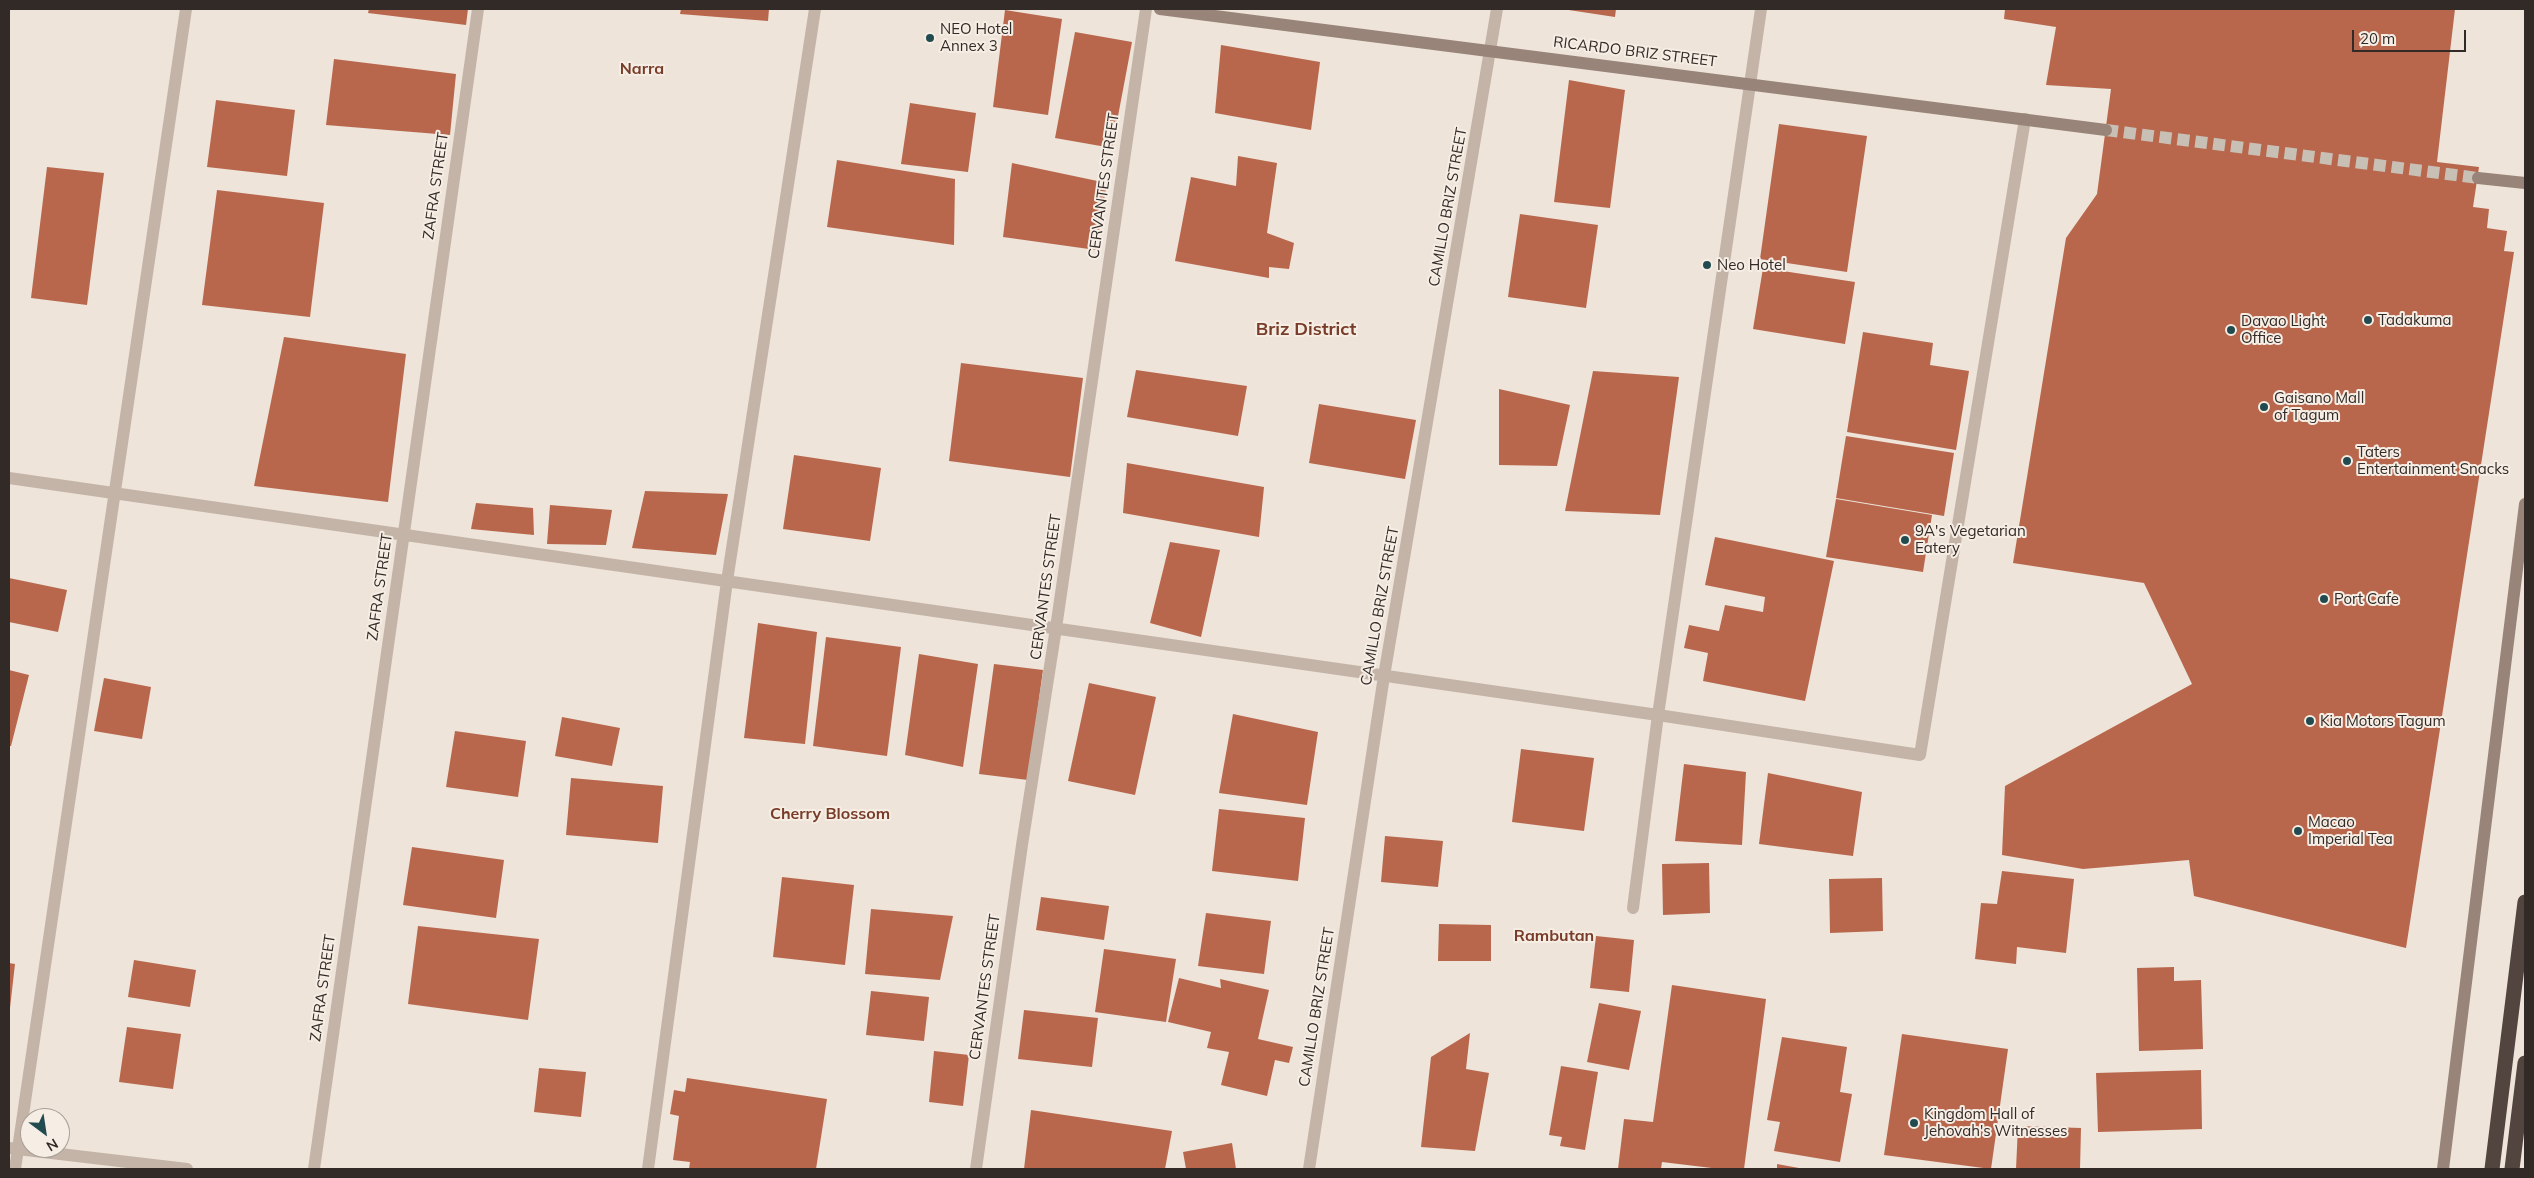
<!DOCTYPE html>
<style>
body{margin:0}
#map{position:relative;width:2534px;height:1178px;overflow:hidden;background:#eee4d9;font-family:Mulish,sans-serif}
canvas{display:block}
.frame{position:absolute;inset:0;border:10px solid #322a26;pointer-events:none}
.north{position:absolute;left:20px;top:1108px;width:50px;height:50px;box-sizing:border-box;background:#f6eee5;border:1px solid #a8a099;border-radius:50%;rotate:149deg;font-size:14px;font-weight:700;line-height:20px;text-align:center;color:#322a26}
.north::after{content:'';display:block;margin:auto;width:18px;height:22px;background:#214b4e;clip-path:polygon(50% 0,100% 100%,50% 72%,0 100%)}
.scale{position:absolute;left:2352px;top:30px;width:114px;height:22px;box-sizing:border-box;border:2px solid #322a26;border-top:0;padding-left:6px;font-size:15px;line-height:18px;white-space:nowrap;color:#322a26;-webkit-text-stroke:4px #f6eee5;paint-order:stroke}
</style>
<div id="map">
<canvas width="2534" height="1178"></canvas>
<div class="frame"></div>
<div class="north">N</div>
<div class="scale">20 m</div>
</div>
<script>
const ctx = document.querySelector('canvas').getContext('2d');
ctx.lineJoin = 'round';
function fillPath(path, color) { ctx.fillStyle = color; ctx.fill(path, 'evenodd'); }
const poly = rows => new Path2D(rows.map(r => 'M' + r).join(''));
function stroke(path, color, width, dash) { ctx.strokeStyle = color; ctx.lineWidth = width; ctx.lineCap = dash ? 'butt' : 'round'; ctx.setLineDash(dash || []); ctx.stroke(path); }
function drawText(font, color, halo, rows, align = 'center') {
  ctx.font = font + ' Mulish,sans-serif'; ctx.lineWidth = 4; ctx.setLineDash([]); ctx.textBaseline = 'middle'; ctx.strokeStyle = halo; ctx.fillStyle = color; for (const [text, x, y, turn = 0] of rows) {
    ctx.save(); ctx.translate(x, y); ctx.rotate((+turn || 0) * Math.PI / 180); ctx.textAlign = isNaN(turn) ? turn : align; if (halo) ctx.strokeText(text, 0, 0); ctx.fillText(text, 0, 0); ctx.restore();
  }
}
const building = poly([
 [369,9,468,9,466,25,368,13],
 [681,9,769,9,768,21,680,14],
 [1562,9,1616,9,1615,17],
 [2005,9,2455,9,2437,162,2479,167,2473,207,2489,209,2487,228,2507,231,2504,251,2514,252,2406,948,2194,896,2189,860,2083,869,2002,855,2005,786,2192,684,2144,583,2013,563,2066,238,2097,194,2111,89,2046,85,2056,27,2004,19],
 [1005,10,1062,19,1048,115,993,107],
 [1075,32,1132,42,1112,148,1055,138],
 [1221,45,1320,62,1311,130,1215,113],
 [334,59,456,74,450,135,326,125],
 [1569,80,1625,90,1610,208,1554,202],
 [216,100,295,110,287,176,207,167],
 [910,103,976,113,968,172,901,164],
 [1779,124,1867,136,1847,272,1760,259],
 [1238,156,1277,163,1267,233,1294,243,1289,269,1269,267,1269,278,1175,261,1191,177,1236,186],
 [837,160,955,179,954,245,827,227],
 [1012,163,1107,183,1096,250,1003,237],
 [47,167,104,173,87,305,31,298],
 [217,190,324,203,310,317,202,305],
 [1520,214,1598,225,1586,308,1508,297],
 [1763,268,1855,282,1845,344,1753,329],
 [1863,332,1933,343,1930,365,1969,371,1956,450,1847,432],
 [284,337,406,354,388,502,254,486],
 [961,363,1083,378,1070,477,949,461],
 [1136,370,1247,386,1238,436,1127,417],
 [1593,371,1679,377,1660,515,1565,511],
 [1499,389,1570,405,1557,466,1499,465],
 [1319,404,1416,420,1405,479,1309,463],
 [1846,436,1954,453,1944,516,1836,498],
 [794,455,881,468,870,541,783,529],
 [1127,463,1264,487,1259,537,1123,513],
 [645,491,728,494,716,555,632,548],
 [1836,499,1932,515,1923,572,1826,557],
 [476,503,533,508,534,535,471,529],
 [550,505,612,510,606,545,547,544],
 [1715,537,1834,561,1805,701,1703,681,1708,653,1684,648,1689,625,1719,631,1725,605,1763,612,1765,597,1705,585],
 [1170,542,1220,550,1201,637,1150,623],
 [9,578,67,590,58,632,9,622],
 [758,623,817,632,805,744,744,738],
 [826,637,901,647,887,756,813,746],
 [919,654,978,664,963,767,905,755],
 [994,664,1043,670,1028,780,979,774],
 [9,670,29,675,11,746,9,746],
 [104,678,151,687,142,739,94,731],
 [1089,683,1156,697,1135,795,1068,781],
 [1233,714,1318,732,1307,805,1219,793],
 [562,717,620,728,612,766,555,756],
 [455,731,526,741,518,797,446,787],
 [1521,749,1594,758,1584,831,1512,822],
 [1684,764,1746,772,1742,845,1675,841],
 [1768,773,1862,792,1853,856,1759,844],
 [571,778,663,786,658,843,566,835],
 [1219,809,1305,818,1298,881,1212,871],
 [1385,836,1443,841,1438,887,1381,882],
 [412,847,504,860,496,918,403,905],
 [1709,863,1710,913,1663,915,1662,864],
 [2002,871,2074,879,2066,953,2017,947,2016,964,1975,959,1981,903,1997,904],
 [782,877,854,885,845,965,773,957],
 [1882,878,1883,931,1830,933,1829,879],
 [1041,897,1109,906,1104,940,1036,930],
 [871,909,953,916,940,980,865,974],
 [1206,913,1271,921,1264,974,1198,966],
 [1439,924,1491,925,1491,961,1438,961],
 [418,926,539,939,528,1020,408,1004],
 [1596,936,1634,940,1629,992,1590,988],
 [1104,949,1176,959,1166,1022,1095,1012],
 [134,960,196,970,190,1007,128,997],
 [9,963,15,964,10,1008,9,1007],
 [2174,967,2174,981,2201,980,2203,1049,2139,1051,2137,968],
 [1179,978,1221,988,1220,979,1269,990,1258,1039,1293,1047,1289,1063,1275,1060,1267,1096,1221,1085,1229,1052,1207,1048,1211,1032,1168,1022],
 [1672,985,1766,999,1744,1169,1720,1169,1662,1162,1661,1169,1618,1169,1624,1119,1653,1122],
 [871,991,929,997,924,1041,866,1035],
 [1599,1003,1641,1011,1629,1070,1587,1062],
 [1024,1010,1098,1018,1092,1067,1018,1059],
 [127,1027,181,1034,173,1089,119,1082],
 [1470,1033,1466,1069,1489,1073,1475,1151,1421,1147,1431,1057],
 [1902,1034,2008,1049,1991,1169,1884,1155],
 [1782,1037,1847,1047,1840,1092,1852,1094,1840,1162,1774,1151,1780,1122,1767,1120],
 [934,1051,969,1055,963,1106,929,1102],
 [1561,1066,1598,1072,1585,1150,1560,1146,1562,1137,1549,1135],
 [539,1068,586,1072,581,1117,534,1112],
 [2201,1070,2202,1129,2098,1132,2096,1073],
 [687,1078,827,1099,816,1169,689,1169,690,1162,673,1160,679,1116,670,1114,674,1090,685,1092],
 [1031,1110,1172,1131,1165,1169,1024,1169],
 [2018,1126,2081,1128,2080,1169,2016,1169],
 [1232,1143,1236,1169,1186,1169,1183,1152],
 [1777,1164,1799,1168,1799,1169,1777,1169]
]);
const secondaryTunnel = poly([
 [2106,130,2478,178]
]);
const street = poly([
 [9,478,1658,715,1920,755,2025,119],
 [1633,908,1658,715,1761,9],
 [9,1148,187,1169],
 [15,1169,186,9],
 [314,1169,478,9],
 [648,1169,727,581,815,9],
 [976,1169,1022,845,1056,628,1146,9],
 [1309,1169,1384,676,1497,9]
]);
const secondary = poly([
 [1160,9,2106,130],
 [2478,178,2525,183],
 [2443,1169,2525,504]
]);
const highway = poly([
 [2492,1169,2525,902],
 [2512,1169,2525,1063]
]);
const markers = [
 [930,38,5,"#214b4e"],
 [1707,265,5,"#214b4e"],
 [2368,320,5,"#214b4e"],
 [2231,330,5,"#214b4e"],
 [2264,407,5,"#214b4e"],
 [2347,461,5,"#214b4e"],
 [1905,540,5,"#214b4e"],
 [2324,599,5,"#214b4e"],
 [2310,721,5,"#214b4e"],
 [2298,831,5,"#214b4e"],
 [1914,1123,5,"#214b4e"]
];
const poiNames = [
 ["NEO Hotel",940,29],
 ["Annex 3",940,46],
 ["Neo Hotel",1717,265],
 ["Tadakuma",2378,320],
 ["Davao Light",2241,321],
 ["Office",2241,338],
 ["Gaisano Mall",2274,398],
 ["of Tagum",2274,415],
 ["Taters",2357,452],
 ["Entertainment Snacks",2357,469],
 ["9A's Vegetarian",1915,531],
 ["Eatery",1915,548],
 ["Port Cafe",2334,599],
 ["Kia Motors Tagum",2320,721],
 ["Macao",2308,822],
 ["Imperial Tea",2308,839],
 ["Kingdom Hall of",1924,1114],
 ["Jehovah's Witnesses",1924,1131]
];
const streetNames = [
 ["RICARDO BRIZ STREET",1635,52,7],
 ["ZAFRA STREET",436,186,-82],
 ["CERVANTES STREET",1104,186,-82],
 ["CAMILLO BRIZ STREET",1448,207,-80],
 ["ZAFRA STREET",380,587,-82],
 ["CERVANTES STREET",1046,587,-82],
 ["CAMILLO BRIZ STREET",1380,606,-80],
 ["CERVANTES STREET",985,987,-82],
 ["ZAFRA STREET",323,988,-82],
 ["CAMILLO BRIZ STREET",1317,1007,-81]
];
const neighbourhoodNames = [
 ["Narra",642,69],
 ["Cherry Blossom",830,814],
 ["Rambutan",1554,936]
];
const quarterNames = [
 ["Briz District",1306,330]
];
fillPath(building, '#b8674d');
stroke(secondaryTunnel, '#c8bfb5', 12, [12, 6]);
stroke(street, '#c4b4a7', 12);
stroke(secondary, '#988478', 12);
stroke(highway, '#52443e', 15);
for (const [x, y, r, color] of markers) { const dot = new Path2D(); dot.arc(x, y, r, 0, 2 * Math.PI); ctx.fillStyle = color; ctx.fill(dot); stroke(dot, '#f6eee5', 2); }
drawText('15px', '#322a26', '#f6eee5', poiNames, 'left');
drawText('15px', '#322a26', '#f6eee5', streetNames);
drawText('bold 16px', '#783c28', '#f6eee5', neighbourhoodNames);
drawText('bold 18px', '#783c28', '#f6eee5', quarterNames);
</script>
